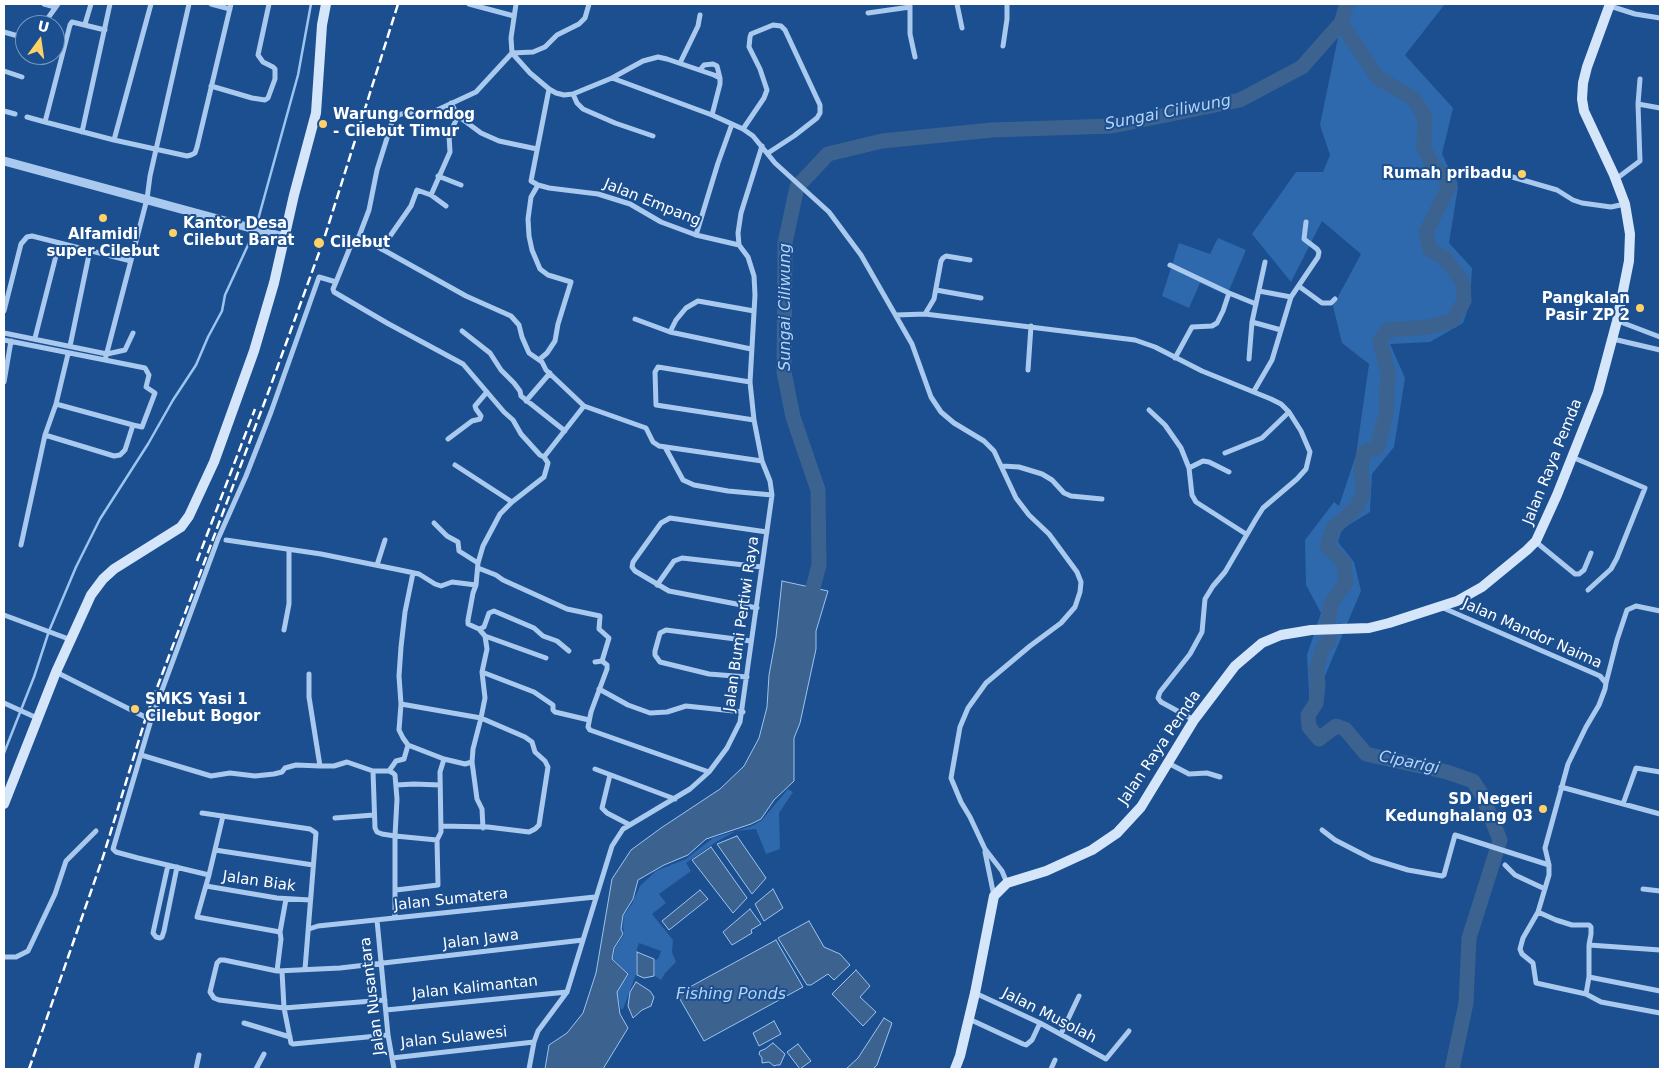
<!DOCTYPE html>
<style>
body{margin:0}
#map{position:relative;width:1664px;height:1073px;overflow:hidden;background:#1b4f8f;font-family:"DejaVu Sans",sans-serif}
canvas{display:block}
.frame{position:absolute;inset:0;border:5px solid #fff;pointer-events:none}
.north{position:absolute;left:15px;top:15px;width:50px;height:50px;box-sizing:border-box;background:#1b4f8f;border:1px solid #7695bc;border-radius:50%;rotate:14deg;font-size:14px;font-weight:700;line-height:20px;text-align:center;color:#fff}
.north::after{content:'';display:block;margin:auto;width:18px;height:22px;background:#ffd166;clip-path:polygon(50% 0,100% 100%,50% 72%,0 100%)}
</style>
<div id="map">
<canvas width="1664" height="1073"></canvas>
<div class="frame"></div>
<div class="north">U</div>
</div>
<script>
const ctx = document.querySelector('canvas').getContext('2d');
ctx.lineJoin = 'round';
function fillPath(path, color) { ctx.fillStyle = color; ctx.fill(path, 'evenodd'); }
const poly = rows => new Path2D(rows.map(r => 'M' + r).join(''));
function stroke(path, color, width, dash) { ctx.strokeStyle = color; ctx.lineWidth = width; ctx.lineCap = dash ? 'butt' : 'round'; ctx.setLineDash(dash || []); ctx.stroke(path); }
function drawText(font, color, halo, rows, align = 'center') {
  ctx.font = font + ' "DejaVu Sans",sans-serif'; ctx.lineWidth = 4; ctx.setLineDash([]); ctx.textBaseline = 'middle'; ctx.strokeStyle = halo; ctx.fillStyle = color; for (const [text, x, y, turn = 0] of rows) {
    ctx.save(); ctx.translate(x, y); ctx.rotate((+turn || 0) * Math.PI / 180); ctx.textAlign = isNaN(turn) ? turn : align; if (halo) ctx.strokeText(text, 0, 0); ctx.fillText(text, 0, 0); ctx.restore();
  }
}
const green = poly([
 [1347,4,1445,4,1405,55,1453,108,1442,154,1458,187,1449,243,1472,268,1470,303,1463,323,1430,342,1390,344,1405,378,1394,447,1372,474,1370,512,1342,529,1338,542,1354,562,1361,591,1310,711,1307,655,1321,613,1306,585,1305,540,1334,502,1339,506,1356,455,1369,364,1342,343,1333,306,1361,254,1322,221,1291,282,1252,234,1296,172,1323,172,1330,155,1320,125,1341,23],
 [1218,238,1246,250,1227,295,1200,283,1189,308,1162,296,1179,243,1210,254],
 [788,789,793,792,779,813,780,849,766,854,756,829,736,831,716,842,686,863,691,871,659,894,666,903,652,914,673,940,672,952,676,962,665,973,661,980,655,976,655,960,658,959,661,951,639,943,636,952,636,974,623,1009,621,1009,617,992,629,974,613,959,615,948,624,935,623,927,624,915,632,904,640,886,656,871,686,859,713,838,752,826,762,820]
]);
const water = poly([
 [782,581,828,591,816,631,816,649,800,723,794,738,794,781,774,800,761,819,751,824,706,839,688,855,664,865,638,880,633,899,623,915,621,929,623,934,614,948,612,959,628,974,617,992,620,1014,628,1028,603,1069,545,1069,549,1045,567,1033,583,1013,596,973,612,879,631,850,661,828,720,789,744,766,759,738,767,707,769,675,776,637,782,581],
 [737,836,766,878,752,894,717,844,737,836],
 [711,847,747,898,733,913,692,860,711,847],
 [773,889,783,908,764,921,755,904,773,889],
 [700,890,708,899,669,930,662,921,700,890],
 [750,909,761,924,751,930,752,933,732,945,723,932,750,909],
 [809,921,824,947,840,954,850,965,834,980,828,974,811,985,807,985,778,938,809,921],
 [776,940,803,987,704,1041,677,994,776,940],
 [637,952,654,959,654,976,644,978,637,975,637,952],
 [856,970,870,986,860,997,876,1012,863,1026,832,994,856,970],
 [636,982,650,991,654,997,651,1006,642,1010,633,1018,628,1006,630,992,636,982],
 [884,1018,892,1023,877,1065,873,1069,846,1069,858,1058,884,1018],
 [774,1021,781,1034,759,1046,753,1033,774,1021],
 [773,1043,785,1054,780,1065,777,1065,774,1066,769,1062,762,1063,762,1058,759,1054,760,1051,765,1049,773,1043],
 [798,1044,811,1061,800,1069,787,1052,798,1044]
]);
const stream = poly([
 [256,227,298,75,311,4],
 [4,753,34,677,49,631,76,567,100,519,148,444,173,400,196,365,208,337,222,311,225,295,254,232]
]);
const river = poly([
 [1341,23,1378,78,1413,98,1425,117,1424,148,1433,166,1450,184,1426,232,1430,250,1445,258,1463,283,1464,301,1452,321,1428,327,1388,330,1380,341,1388,373,1386,415,1377,448,1364,452,1361,468,1363,493,1357,507,1333,529,1327,546,1344,563,1346,583,1332,602,1328,621,1329,641,1323,648,1316,670,1318,685,1316,703,1308,715,1309,727,1319,739,1336,726,1345,729,1366,754,1447,772,1473,781,1482,795,1500,840,1469,938,1466,1003,1452,1069],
 [808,607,819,565,818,490,793,417,784,372,785,243,797,187,828,154,882,141,992,130,1112,126,1240,100,1302,67,1341,23,1347,4]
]);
const minor = poly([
 [44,4,55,7],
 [211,4,230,9],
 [469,4,514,16],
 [516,4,511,38,512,53,530,73,549,89,556,93,564,95,573,94,612,78,712,115,743,129,753,136,775,163,829,212,861,255,912,344,931,397,941,412,954,423,984,441,994,451,1016,498,1029,515,1049,534,1077,572,1081,582,1080,592,1075,607,1061,623,1030,646,986,683,968,708,960,727,951,778,961,802,970,817,985,849,1002,871,1007,883],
 [910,4,910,34,915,57],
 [957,4,962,28],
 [1610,6,1635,14,1660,18],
 [868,13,910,7],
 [85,24,91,4],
 [43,25,58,4],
 [105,30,72,22,70,25,45,122,114,140,187,156,191,155,195,153,197,147,231,4],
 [4,32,25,38],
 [1003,46,1007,19,1007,4],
 [680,63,698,26,700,15],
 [700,70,704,65,713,64,717,66,720,78],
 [4,71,22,77],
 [612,78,643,61,658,57,667,59,714,75,720,78,720,84,712,115],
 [211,86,252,98,265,100,268,98,275,79,275,69,273,67,263,62,258,55,269,4],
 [549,89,531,181,538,185,549,188,598,194,630,204,661,222,696,235,739,245],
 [573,94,577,103,583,109,615,123,653,136],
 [1638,104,1660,108],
 [4,111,15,114],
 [458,116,481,133,499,141,537,149],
 [27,117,45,122],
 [743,129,764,98,767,90,760,69,749,47,750,37,751,34,773,25,781,26,785,30,820,105,820,113,817,118,794,136,768,153],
 [82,132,110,4],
 [114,140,151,4],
 [1502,174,1557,190,1573,200,1582,203,1611,207,1625,204],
 [438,176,461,185],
 [1616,179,1640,161,1638,104,1640,79],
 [538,185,531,197,528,219,529,236,532,250,540,269,548,275,571,282,558,324,555,341,547,353,540,359],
 [431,195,450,152,449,135,458,116,451,103],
 [696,235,718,163,732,124],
 [358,239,369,210,377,170,393,119,401,114,435,111,476,92,512,53,533,52,545,47,557,35,579,24,585,18,589,4],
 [381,249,411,206,417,190,431,195,446,206],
 [1170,265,1229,293,1256,304],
 [336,282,353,240,358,239,371,243,466,296,511,316,519,325,522,337,529,353,542,362,546,370,584,406],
 [1300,287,1322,303,1331,303,1335,299],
 [936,290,981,298],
 [1259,291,1291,297],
 [4,311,21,244,27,237,32,236,131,261],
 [925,314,934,299,941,261,943,258,946,256,970,260],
 [896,315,925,314,1135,340,1155,347,1202,371,1271,399,1281,404,1289,412,1301,431,1310,452,1306,469,1297,479,1263,508,1256,519,1225,572,1213,586,1205,599,1202,632,1190,654,1160,692,1158,698,1161,702,1194,720],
 [635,319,670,332,751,349],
 [1618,321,1660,337],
 [1252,322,1281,330],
 [462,331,490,353,501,370,514,383,520,391,521,396,565,431],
 [670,332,676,320,686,308,698,301,754,311],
 [4,333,107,354,125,350,133,333],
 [35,338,59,244],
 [1613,339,1660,350],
 [4,340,105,360,147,199,150,176,189,4],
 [70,346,90,250],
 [1175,358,1192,327,1212,326,1217,323,1223,311,1229,293],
 [1249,359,1252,322,1265,262],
 [1028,370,1031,326],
 [4,382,11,341],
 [750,382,658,367,655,372,656,405,754,420],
 [1254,391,1272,360,1291,297,1318,257,1319,252,1317,249,1304,239,1306,222],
 [526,401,550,373],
 [56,404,133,425],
 [1149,410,1165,425,1181,448,1189,468,1192,495,1196,502,1246,534],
 [45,435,114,456,120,455,125,450,133,425,142,427,155,393,146,387,149,375,145,368,105,360],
 [448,439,472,421,480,419,481,416,476,409,475,406,487,392],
 [665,447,683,480,694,485,728,491,772,495],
 [1225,453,1262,438,1289,412],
 [1572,457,1645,488,1617,558,1611,569,1588,590],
 [455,465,512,502],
 [1002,466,1019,467,1042,474,1052,480,1064,493,1071,496,1102,499],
 [1189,468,1203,461,1209,462,1229,472],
 [434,523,447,536,458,542,459,551,478,563],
 [226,540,321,554,400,570,419,574,435,584,441,586,452,582,476,585],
 [1536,542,1575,574,1579,574,1584,570,1591,553],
 [21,545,45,435,56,404,68,354],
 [377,565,385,540],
 [478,568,496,575,503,580,567,609,600,616,599,629,609,638,602,661],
 [413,573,405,612,401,647,399,676,401,704,399,730,403,738,408,745,444,759],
 [657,585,674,561,682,558,762,567],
 [1441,607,1600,676,1606,683,1605,689,1599,705,1586,727,1568,764,1545,848,1549,865,1549,875,1538,912,1523,938,1520,949,1522,954,1533,963,1536,983,1586,994,1601,1002,1660,1013],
 [757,608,669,591,635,571,632,567,633,562,661,523,670,518,767,532],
 [4,615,66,638,69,642],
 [479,629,484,627,489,613,494,611,534,628,543,636,557,641,569,651],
 [284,630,289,604,289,550],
 [485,636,546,658],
 [595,662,602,661,607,665,607,669,591,712,588,727,590,730,709,772],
 [56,672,151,720,218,539,246,476,271,412,319,277,336,282,333,289,334,292,387,323,463,364,504,412,513,420,521,434,540,455,544,457,584,406,646,428,653,442,659,446,762,461],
 [482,672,534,692,553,705,553,710,555,712,589,720],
 [747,677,709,674,660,662,655,655,655,651,660,633,666,630,751,641],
 [1606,683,1617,640,1627,610,1636,606,1660,611],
 [599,689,628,705,650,713,667,712,686,706,743,712],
 [4,703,37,718],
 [401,704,481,718,525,737,532,742,535,752,545,761,548,767,539,825,535,829,529,832,488,827,441,826],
 [151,720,113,849,116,852,138,858,209,875],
 [141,755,211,776,230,773,255,776,274,774,282,772,285,768,296,765,320,766,309,697,309,674],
 [472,762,477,799,482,809,483,828],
 [1168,763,1189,774,1207,773,1220,777],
 [320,766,334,766,347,762,373,771,389,771,393,773,395,775,397,799,395,836,382,834,377,832,375,828,373,771],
 [595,769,675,799],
 [389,771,396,761,404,759,408,745],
 [610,775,602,808,607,813,630,825],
 [396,785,414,784,440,785],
 [1561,787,1660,814],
 [1623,804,1636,768,1660,772],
 [202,813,310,829,316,833,305,969],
 [223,816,209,875,197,917,280,932],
 [335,818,374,815],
 [1322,830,1335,840,1372,859,1408,870,1442,876,1444,875,1455,835,1549,865],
 [215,850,313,865],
 [985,852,994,896],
 [168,865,153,933,156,937,160,938,162,937,164,931,177,867],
 [1505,865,1515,875,1545,889],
 [206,886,277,898,310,900],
 [1643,889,1660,891],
 [396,890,438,885,437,840],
 [1538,912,1556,920,1572,925,1589,925,1591,927,1591,934,1589,945],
 [395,918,395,836,437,840,441,832,440,772,444,759,465,764,472,762,473,749,481,718,485,698,482,672,487,649,485,636,479,629,468,624,468,620,473,593,476,585,478,563,483,546,500,514,512,502,544,477,548,463,544,457],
 [377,920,388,1035,394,1069],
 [309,929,318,926,595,897],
 [4,957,16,957,28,951,55,894,66,861,96,831],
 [277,971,281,939,280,932,286,899],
 [282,971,284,1008,291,1043,293,1044,388,1035],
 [1589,977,1660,991],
 [975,993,1040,1023,1106,1059,1129,1031],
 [1586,994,1589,977,1589,945,1660,950],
 [385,1000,284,1008,219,1000,214,998,210,992,217,963,220,960,224,960,277,971,340,968,583,940],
 [386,1010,567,992],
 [969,1019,1023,1044,1026,1045,1032,1040,1040,1023],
 [244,1023,290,1037],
 [1061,1034,1079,996],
 [392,1058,534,1042],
 [196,1069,199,1055],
 [256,1069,264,1054],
 [529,1069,534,1042,538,1031,567,992,612,846,623,829,690,789,709,772,727,748,740,722,772,495,770,481,762,461,754,420,750,382,755,295,754,276,748,257,739,245,738,233,741,213,762,146],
 [1051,1069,1055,1060]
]);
const tertiary = poly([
 [4,161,284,237]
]);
const secondary = poly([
 [4,804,56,672,91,595,103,579,114,569,181,527,189,516,214,462,254,351,274,283,294,195,316,113,322,25,326,4],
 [955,1069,960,1056,975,993,994,896,1007,883,1046,871,1092,850,1117,833,1141,807,1194,720,1235,666,1262,643,1281,635,1311,630,1369,628,1389,623,1457,601,1482,587,1527,550,1536,541,1557,495,1598,392,1617,321,1629,261,1630,234,1625,204,1614,175,1584,111,1582,99,1583,83,1587,67,1610,4]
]);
const rail = poly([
 [197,561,255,409],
 [29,1069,103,857,146,717,268,393,324,239,398,4]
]);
const markers = [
 [323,124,5,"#ffd166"],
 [1522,174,5,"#ffd166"],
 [103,218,5,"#ffd166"],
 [173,233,5,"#ffd166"],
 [319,243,6,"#ffd166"],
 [1640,308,5,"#ffd166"],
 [135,709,5,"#ffd166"],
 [1543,809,5,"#ffd166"]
];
const poiNames = [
 ["Warung Corndog",333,115],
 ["- Cilebut Timur",333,132],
 ["Rumah pribadu",1512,174,"right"],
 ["Kantor Desa",183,224],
 ["Cilebut Barat",183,241],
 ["Alfamidi",103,235,"center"],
 ["super Cilebut",103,252,"center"],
 ["Cilebut",330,243],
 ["Pangkalan",1630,299,"right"],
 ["Pasir ZP 2",1630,316,"right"],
 ["SMKS Yasi 1",145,700],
 ["Cilebut Bogor",145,717],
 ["SD Negeri",1533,800,"right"],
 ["Kedunghalang 03",1533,817,"right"]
];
const streetNames = [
 ["Jalan Empang",652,203,22],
 ["Jalan Raya Pemda",1553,462,-68],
 ["Jalan Bumi Pertiwi Raya",742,624,-82],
 ["Jalan Mandor Naima",1532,634,24],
 ["Jalan Raya Pemda",1160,748,-56],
 ["Jalan Biak",259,882,8],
 ["Jalan Sumatera",451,900,-6],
 ["Jalan Jawa",481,940,-7],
 ["Jalan Kalimantan",475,988,-6],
 ["Jalan Nusantara",373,996,-97],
 ["Jalan Musolah",1049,1016,27],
 ["Jalan Sulawesi",454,1038,-6]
];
const waterNames = [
 ["Sungai Ciliwung",1168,113,-11],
 ["Sungai Ciliwung",786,307,-90],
 ["Ciparigi",1409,763,12],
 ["Fishing Ponds",731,995]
];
fillPath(green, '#2e69ad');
fillPath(water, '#3c6290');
stroke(water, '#9cc4f0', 1);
stroke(stream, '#9cc4f0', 2.5);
stroke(river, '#3c6290', 15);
stroke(minor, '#a9c9ee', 5);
stroke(tertiary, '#a9c9ee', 9);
stroke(secondary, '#d6e6fa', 10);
stroke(rail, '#fff', 2.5, [9, 4]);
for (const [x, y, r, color] of markers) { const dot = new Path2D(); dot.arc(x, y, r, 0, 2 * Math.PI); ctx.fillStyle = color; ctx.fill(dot); stroke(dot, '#1b4f8f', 2); }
drawText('bold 15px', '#fff', '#1b4f8f', poiNames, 'left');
drawText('15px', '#fff', '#1b4f8f', streetNames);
drawText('italic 16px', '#b5d3f5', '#1b4f8f', waterNames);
</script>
